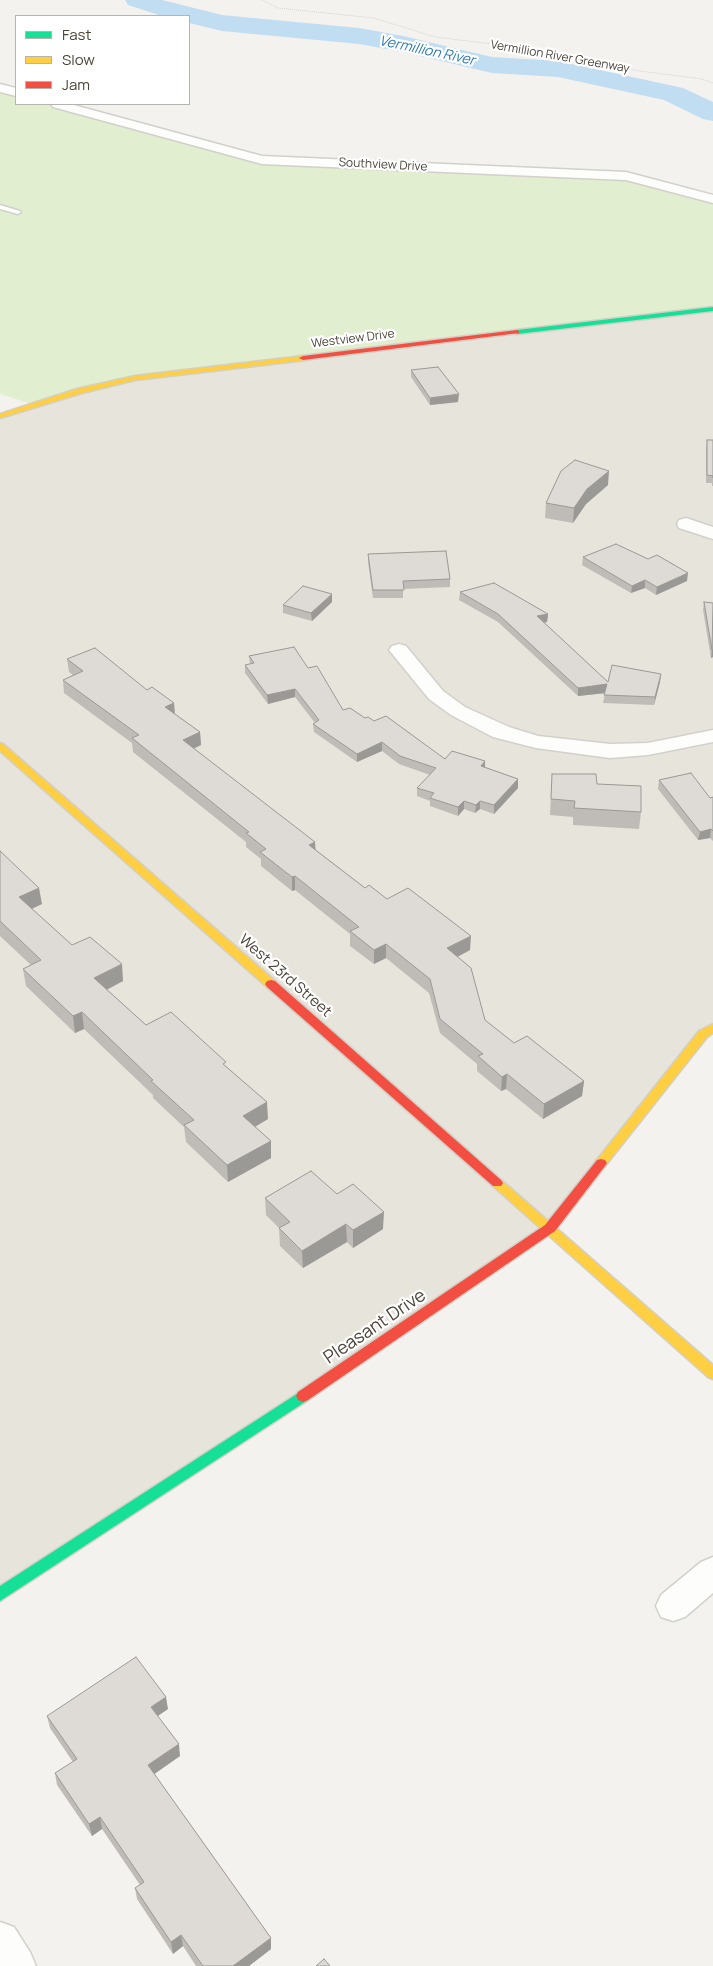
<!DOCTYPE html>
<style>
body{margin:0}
#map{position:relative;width:713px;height:1966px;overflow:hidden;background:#f4f2ee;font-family:Manrope,sans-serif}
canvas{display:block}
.legend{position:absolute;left:15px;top:15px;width:175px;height:90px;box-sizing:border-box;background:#fff;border:1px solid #b7b4b0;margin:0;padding:6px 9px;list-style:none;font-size:15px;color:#4b4439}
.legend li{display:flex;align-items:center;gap:10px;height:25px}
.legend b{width:25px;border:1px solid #b7b4b0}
</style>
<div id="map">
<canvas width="713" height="1966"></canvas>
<ul class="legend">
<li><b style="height:6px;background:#16e098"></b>Fast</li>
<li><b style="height:6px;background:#ffcf43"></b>Slow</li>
<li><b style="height:6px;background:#f24e42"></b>Jam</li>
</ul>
</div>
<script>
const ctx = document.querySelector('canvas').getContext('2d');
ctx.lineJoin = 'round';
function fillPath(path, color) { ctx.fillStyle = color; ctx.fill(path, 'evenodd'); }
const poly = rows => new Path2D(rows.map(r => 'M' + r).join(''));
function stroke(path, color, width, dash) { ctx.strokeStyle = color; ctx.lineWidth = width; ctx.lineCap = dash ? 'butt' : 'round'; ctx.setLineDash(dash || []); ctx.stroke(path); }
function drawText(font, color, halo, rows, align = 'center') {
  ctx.font = font + ' Manrope,sans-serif'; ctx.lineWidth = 4.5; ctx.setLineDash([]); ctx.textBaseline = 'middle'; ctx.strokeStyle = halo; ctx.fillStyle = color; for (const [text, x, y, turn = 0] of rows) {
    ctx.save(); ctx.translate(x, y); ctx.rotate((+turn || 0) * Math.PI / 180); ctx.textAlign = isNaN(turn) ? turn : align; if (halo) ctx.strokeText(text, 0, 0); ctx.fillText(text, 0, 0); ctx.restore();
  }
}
const residential = poly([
 [713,309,713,1028,550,1228,0,1594,0,416,135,378]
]);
const green = poly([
 [0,88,16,92,16,104,57,104,262,160,626,176,713,199,713,309,135,378,35,405,0,394]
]);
const river = poly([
 [125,0,162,0,222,15,359,28,403,36,492,57,558,61,683,88,713,102,713,121,703,119,664,100,558,77,492,73,403,52,359,44,222,31,189,23,189,16,162,16,128,5,125,0]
]);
const path = poly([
 [262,0,278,8,374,18,435,37,525,48,609,67,702,79,713,83]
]);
const lane = poly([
 [0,205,20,211,21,212,18,214,0,209,0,205]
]);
const street = poly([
 [0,84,16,88,16,96,0,92,0,84],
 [51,104,70,104,262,156,626,172,713,195,713,203,626,180,262,164,53,107,51,104],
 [686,518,713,527,713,539,679,528,677,524,679,520,686,518],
 [399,644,406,646,443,691,465,707,509,727,538,736,610,744,648,743,713,730,713,742,648,755,610,758,536,748,493,737,451,715,429,699,389,650,392,646,399,644],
 [713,1557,713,1593,685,1617,673,1621,661,1617,656,1606,661,1595,701,1562,713,1557],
 [0,1922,14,1927,30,1952,36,1966,0,1966,0,1922]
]);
const fast = poly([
 [713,307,713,311,517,334,513,332,517,330,713,307],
 [303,1390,308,1392,310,1396,308,1400,0,1601,0,1586,303,1390]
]);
const slow = poly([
 [303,356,307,358,306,360,135,380,82,393,0,418,0,414,77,389,135,376,303,356],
 [0,743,3,744,275,981,277,984,275,987,267,987,0,751,0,743],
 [713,1024,713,1033,707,1037,605,1166,597,1166,595,1163,597,1160,699,1031,713,1024],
 [497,1178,501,1180,713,1365,713,1379,708,1377,493,1186,491,1183,493,1180,497,1178]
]);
const jam = poly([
 [517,330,519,331,519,333,303,360,299,358,303,356,517,330],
 [271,980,275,981,501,1180,503,1183,501,1186,493,1186,267,987,265,984,267,981,271,980],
 [601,1159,605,1160,607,1163,605,1166,555,1231,308,1400,303,1402,298,1400,296,1396,298,1392,545,1225,597,1160,601,1159]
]);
const wall = poly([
 [411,370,458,402,430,405,411,377],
 [707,440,713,440,713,486,712,486,712,483,706,483,706,447],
 [608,485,586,504,573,523,545,518,546,503],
 [368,554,450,579,450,587,403,589,403,598,373,598,368,562],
 [583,557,687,581,656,595,645,588,631,593,582,565],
 [460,592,548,614,547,622,544,623,608,682,661,674,660,682,654,705,603,703,605,693,578,696,498,622,459,600],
 [332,602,312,621,283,613,283,605],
 [704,602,713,603,713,657,711,658,703,610],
 [249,656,308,668,343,710,374,721,445,759,485,767,518,779,518,788,494,814,480,809,475,813,464,809,458,816,430,806,430,801,417,796,417,788,430,775,399,764,382,751,357,762,314,732,313,724,315,723,295,697,268,704,245,673,245,665,250,664],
 [67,659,147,690,174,703,175,714,200,732,201,745,194,749,316,850,365,888,387,899,470,950,457,957,485,1020,514,1043,584,1081,582,1096,543,1119,506,1089,501,1091,477,1071,477,1064,440,1033,429,993,386,958,374,964,350,946,350,934,295,890,292,891,261,866,261,859,246,847,246,842,133,752,132,743,64,693,63,680,73,675,69,672],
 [552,774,597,784,641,812,639,829,573,825,573,817,550,815],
 [659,780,710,798,713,797,713,841,710,838,698,840,658,789],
 [0,851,42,904,32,909,72,945,123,981,107,990,146,1025,226,1066,268,1119,255,1127,271,1141,271,1158,228,1182,186,1142,184,1127,153,1098,153,1095,84,1029,75,1033,26,986,23,969,31,965,0,936],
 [337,1194,383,1229,353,1248,347,1242,303,1268,280,1246,279,1228,266,1215,265,1198],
 [168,1709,158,1716,180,1756,154,1774,271,1938,271,1949,249,1966,196,1966,183,1946,173,1954,137,1899,135,1888,140,1885,102,1829,92,1836,57,1785,55,1773,73,1762,50,1728,47,1716]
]);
const shadedWall = poly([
 [459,394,458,402,430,405,430,398],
 [609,471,608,485,586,504,573,523,574,508,587,489],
 [688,573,687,581,656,595,657,587],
 [645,580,645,588,631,593,632,586],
 [332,594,332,602,312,621,311,613],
 [548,614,547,622,536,624,537,616],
 [713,649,713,657,711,658,712,650],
 [661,674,660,682,654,705,655,697],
 [607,684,606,693,578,696,578,688],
 [295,689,295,697,268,704,267,695],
 [174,703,175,717,165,707],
 [200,732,201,745,183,753,183,740],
 [382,742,382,751,357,762,357,754],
 [485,761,485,769,481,766],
 [518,779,518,788,494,814,494,805],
 [464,801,464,809,458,816,458,807],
 [480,801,480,809,475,813,476,805],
 [711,829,710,838,698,840,700,832],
 [315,842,316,856,309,845],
 [295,876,295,890,292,891,292,877],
 [39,888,42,904,22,913,19,897],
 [471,936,470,950,446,963,447,948],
 [386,944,386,958,374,964,374,950],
 [122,964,123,981,96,995,94,978],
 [82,1012,84,1029,75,1033,73,1016],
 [507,1074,506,1089,501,1091,502,1077],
 [584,1081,582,1096,543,1119,544,1104],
 [267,1102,268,1119,244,1133,243,1116],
 [271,1141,271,1158,228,1182,227,1165],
 [384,1212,383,1229,353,1248,353,1230],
 [346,1224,347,1242,303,1268,302,1251],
 [166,1697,168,1709,153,1719,151,1707],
 [179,1744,180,1756,150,1777,148,1765],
 [100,1817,102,1829,92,1836,89,1824],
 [181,1935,183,1946,173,1954,171,1942],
 [271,1938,271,1949,249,1966,233,1966]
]);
const building = poly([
 [438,367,459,394,430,398,411,370,438,367],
 [707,440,713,440,713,478,713,476,707,475,707,440],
 [575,460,609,471,587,489,574,508,546,503,561,471,575,460],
 [616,544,648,559,657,555,688,573,657,587,645,580,632,586,583,557,616,544],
 [446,551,450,579,403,581,404,590,373,590,368,554,446,551],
 [494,583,548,614,537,616,608,682,612,665,661,674,655,697,604,695,607,684,578,688,498,614,460,592,494,583],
 [303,586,332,594,311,613,283,605,303,586],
 [704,602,713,603,712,650,704,602],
 [294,647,308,668,317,666,343,710,350,708,365,718,368,717,374,721,386,716,445,759,452,751,485,761,481,766,518,779,494,805,480,801,476,805,464,801,458,807,430,798,434,793,417,788,436,768,400,756,382,742,357,754,313,724,319,720,295,689,267,695,245,665,254,663,249,656,294,647],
 [95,648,147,690,152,687,174,703,165,707,200,732,183,740,315,842,309,845,365,888,369,885,387,899,408,888,471,936,447,948,471,968,485,1020,514,1043,527,1036,584,1081,544,1104,507,1074,502,1077,478,1056,483,1054,440,1019,430,979,386,944,374,950,350,931,359,927,295,876,292,877,260,852,266,849,246,833,249,832,132,738,139,735,63,680,83,671,67,659,95,648],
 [691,773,710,798,713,797,713,831,711,829,700,832,659,780,691,773],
 [552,774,596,774,597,784,641,786,641,812,574,808,575,801,551,799,552,774],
 [0,851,39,888,19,897,72,945,90,937,122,964,94,978,146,1025,171,1012,226,1062,223,1064,267,1102,243,1116,271,1141,227,1165,184,1125,194,1120,151,1081,153,1080,82,1012,73,1016,23,969,41,960,0,921,0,851],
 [311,1171,337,1194,353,1184,384,1212,353,1230,346,1224,302,1251,279,1228,290,1222,265,1198,311,1171],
 [136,1657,166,1697,151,1707,179,1744,148,1765,271,1938,233,1966,203,1966,181,1935,171,1942,135,1888,144,1882,100,1817,89,1824,55,1773,77,1759,47,1716,136,1657],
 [324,1959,330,1966,316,1966,324,1959]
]);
const farStreetnames = [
 ["Vermillion River Greenway",560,57,10],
 ["Southview Drive",383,165,3],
 ["Westview Drive",353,339,-7]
];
const farWaternames = [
 ["Vermillion River",427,51,12]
];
const streetNames = [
 ["West 23rd Street",285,976,41]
];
const nearStreetnames = [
 ["Pleasant Drive",375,1327,-34]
];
fillPath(residential, '#e7e4dc');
fillPath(green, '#e1eecf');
fillPath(river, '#c0ddf1');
stroke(lane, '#d2d0cb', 3);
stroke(street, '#d2d0cb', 3);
stroke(fast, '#d3cfc5', 3);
stroke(slow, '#d3cfc5', 3);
stroke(jam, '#d3cfc5', 3);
stroke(path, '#d3d2cc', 1, [1, 1]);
fillPath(lane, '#fdfdfc');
fillPath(street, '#fdfdfc');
fillPath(fast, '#16e098');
fillPath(slow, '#ffcf43');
fillPath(jam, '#f24e42');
fillPath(wall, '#bfbcb8');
fillPath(shadedWall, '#9b9996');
fillPath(building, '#dedbd6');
stroke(building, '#9b9996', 1);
drawText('12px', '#4b4439', '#fff', farStreetnames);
drawText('italic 14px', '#2e7ab2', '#fff', farWaternames);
drawText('15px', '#4b4439', '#fff', streetNames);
drawText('18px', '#4b4439', '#fff', nearStreetnames);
</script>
